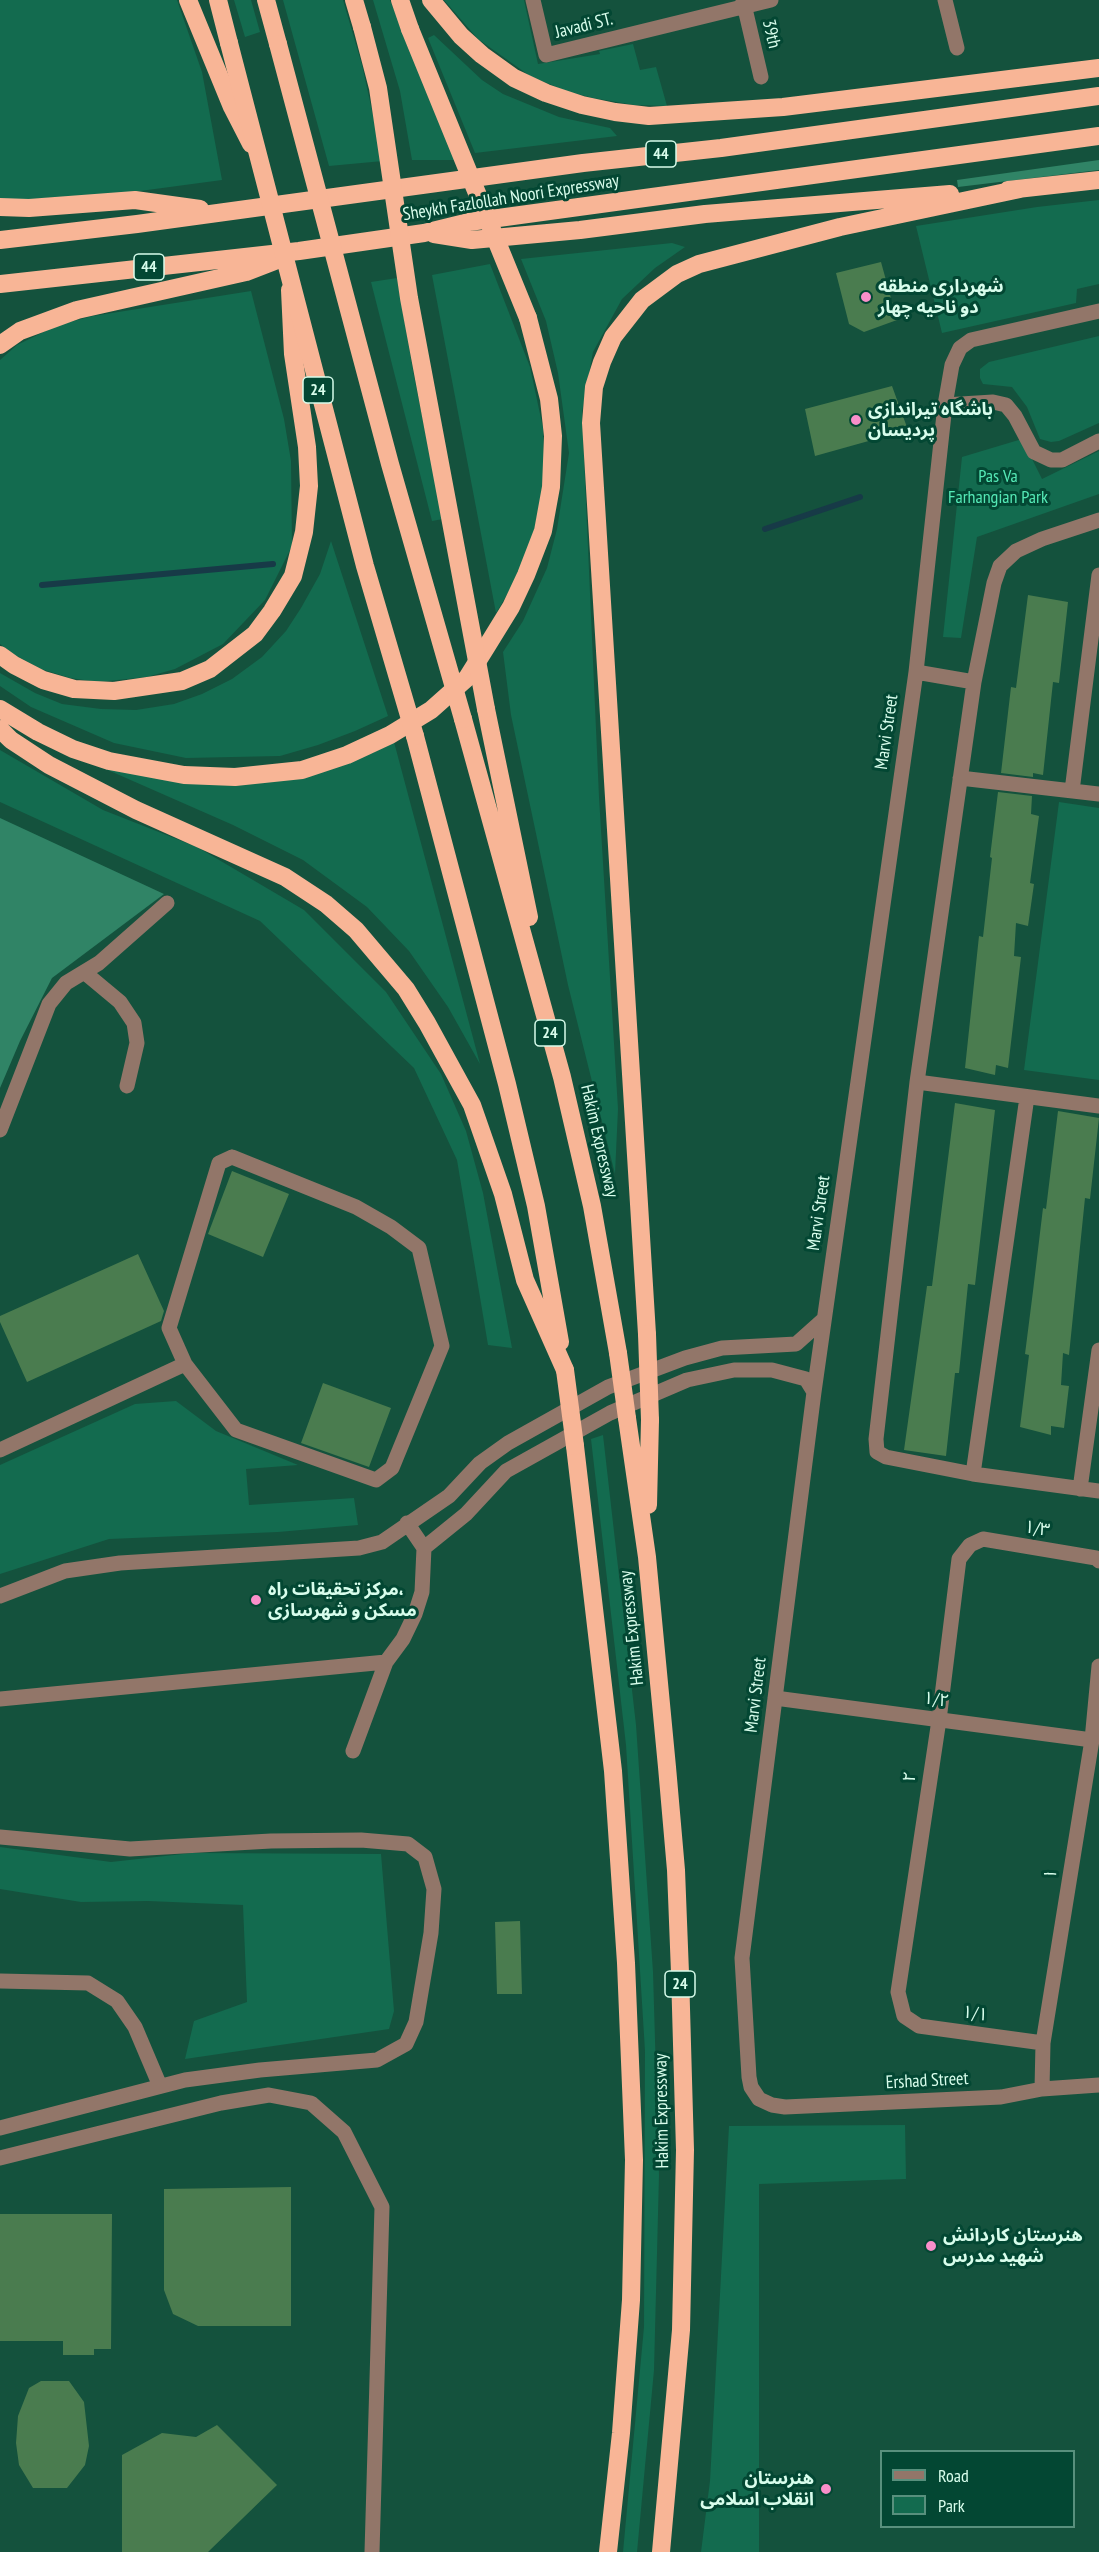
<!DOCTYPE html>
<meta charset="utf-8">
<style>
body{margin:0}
#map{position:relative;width:1099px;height:2552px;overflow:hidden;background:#14523d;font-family:"PT Sans Narrow",sans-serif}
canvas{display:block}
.legend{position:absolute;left:880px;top:2450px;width:195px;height:78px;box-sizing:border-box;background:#034733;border:2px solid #58907d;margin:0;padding:8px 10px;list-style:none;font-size:18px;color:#d8fdec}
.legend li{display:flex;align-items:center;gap:12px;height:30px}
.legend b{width:30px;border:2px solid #58907d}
</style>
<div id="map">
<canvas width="1099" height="2552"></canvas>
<ul class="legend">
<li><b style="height:8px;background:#927669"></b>Road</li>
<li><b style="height:16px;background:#136b4f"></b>Park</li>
</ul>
</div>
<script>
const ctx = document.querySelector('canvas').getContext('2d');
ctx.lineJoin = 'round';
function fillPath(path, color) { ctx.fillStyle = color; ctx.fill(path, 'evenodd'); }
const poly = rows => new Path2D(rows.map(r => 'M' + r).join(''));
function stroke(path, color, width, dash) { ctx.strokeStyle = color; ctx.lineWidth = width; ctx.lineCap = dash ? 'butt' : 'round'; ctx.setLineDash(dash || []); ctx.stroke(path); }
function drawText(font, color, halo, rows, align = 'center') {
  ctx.font = font + ' "PT Sans Narrow","Noto Sans Arabic",sans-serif'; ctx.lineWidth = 6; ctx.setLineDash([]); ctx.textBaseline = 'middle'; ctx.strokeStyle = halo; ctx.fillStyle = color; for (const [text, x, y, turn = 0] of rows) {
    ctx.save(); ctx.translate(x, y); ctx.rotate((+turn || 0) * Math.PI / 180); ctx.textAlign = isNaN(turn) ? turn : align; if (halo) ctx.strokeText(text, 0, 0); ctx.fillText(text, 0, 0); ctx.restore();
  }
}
const green = poly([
 [0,0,177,0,202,72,222,180,125,193,14,200,0,198],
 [234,0,251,0,260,32,245,37],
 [283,0,343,0,362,65,383,161,329,166],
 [373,0,390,0,456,160,412,160,400,91],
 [444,0,524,0,538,64,600,54,599,51,633,44,640,70,656,67,667,106,634,105,593,98,566,91,530,76,478,39],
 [434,35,482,80,503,94,559,117,610,128,617,136,475,153,428,38],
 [1099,200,1099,284,1077,289,1076,303,942,333,916,226,1037,207],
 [672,243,685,247,655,268,622,299,593,352,582,412,599,797,618,1109,615,1174,568,985,511,715,503,652,523,621,547,568,557,529,569,453,558,373,546,321,521,259],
 [490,264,530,367,543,428,544,464,542,492,534,532,514,583,496,613,432,275],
 [397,278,414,376,443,519,432,521,371,282],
 [251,291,284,419,291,461,292,546,265,600,223,644,175,669,147,677,98,682,70,678,41,669,15,655,0,644,0,360,17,345,58,325,93,316],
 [1099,336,1099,423,1059,441,1051,442,1040,439,1027,407,1012,387,983,384,980,378,980,369,989,362],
 [1022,439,1042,479,1099,451,1099,494,977,537,961,638,943,637,962,457],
 [331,541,388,716,355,731,318,745,280,756,186,758,114,743,31,707,0,686,0,673,35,693,62,704,101,709,136,710,174,704,202,694,232,679,262,657,286,631,301,608,320,574],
 [394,742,480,1064,448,1007,409,951,367,907,303,860,233,825,101,767,251,783],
 [0,750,103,810,197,847,304,910,386,992,441,1074,466,1131,483,1193,512,1348,488,1345,457,1160,414,1068,260,921,0,802],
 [1059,802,1099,808,1099,1080,1024,1070],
 [176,1401,216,1431,298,1465,246,1469,249,1505,354,1498,358,1525,278,1532,109,1539,0,1574,0,1465,135,1404],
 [603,1435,636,1725,653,1972,659,2175,654,2370,637,2552,623,2552,644,2327,645,2051,626,1745,591,1439],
 [0,1847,111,1862,192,1853,381,1854,394,2011,389,2029,185,2059,194,2021,247,2002,243,1905,148,1901,81,1902,0,1889],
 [905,2125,906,2179,759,2184,759,2552,701,2552,710,2481,729,2126]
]);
const forest = poly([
 [1099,160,1099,170,958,187,957,180],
 [0,818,164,894,52,978,20,1041,0,1088]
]);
const stream = poly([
 [765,529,860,497],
 [42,585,273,564]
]);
const building = poly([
 [881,262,897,320,864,332,849,324,836,273],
 [892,386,908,430,815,456,805,409],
 [1028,595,1068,602,1059,683,1053,682,1043,775,1033,773,1033,777,1001,773,1011,687,1016,688],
 [998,792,1032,796,1031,814,1039,816,1030,883,1034,884,1028,926,1016,923,1014,956,1021,957,1008,1068,996,1065,995,1075,965,1068,979,936,983,937,992,858,990,857],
 [955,1103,995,1110,975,1285,968,1284,959,1373,955,1373,946,1456,904,1450,927,1286,932,1286],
 [1058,1111,1099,1118,1090,1199,1085,1198,1069,1355,1063,1353,1061,1385,1069,1386,1064,1428,1051,1426,1051,1435,1020,1427,1029,1355,1025,1354,1033,1291,1043,1208,1046,1209],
 [232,1171,289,1194,263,1257,208,1234],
 [138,1254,164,1311,161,1321,27,1382,0,1322,0,1316],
 [323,1383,391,1408,369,1467,301,1443],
 [520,1921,522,1994,497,1994,495,1922],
 [291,2187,291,2326,198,2326,173,2314,164,2290,164,2189],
 [0,2214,112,2214,111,2349,94,2349,94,2355,63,2355,63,2341,0,2341],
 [41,2381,69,2381,84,2402,89,2446,85,2465,67,2488,33,2488,19,2465,16,2443,18,2416,29,2388],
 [217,2425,277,2485,208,2552,122,2552,122,2455,162,2433,196,2437]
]);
const minor = poly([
 [533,0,546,55,771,0],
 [743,0,761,77],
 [945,0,957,48],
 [1099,311,971,340,960,348,952,365,945,405,916,672,814,1392,742,1958,749,2077,751,2087,759,2099,772,2105,785,2107,1001,2097,1042,2089,1099,2085],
 [945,405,993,402,1006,405,1015,416,1034,452,1051,460,1062,460,1099,441],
 [1099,520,1042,539,1016,551,1000,566,994,583,974,682,917,1082,876,1439,877,1452,886,1457,973,1474,1099,1491],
 [916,672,974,682],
 [960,778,1099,794],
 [1072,791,1099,575],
 [84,972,120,1002,134,1023,137,1043,127,1086],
 [917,1082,1099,1106],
 [0,1130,49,1004,66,983,99,963,167,903],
 [232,1157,356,1207,391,1227,419,1248,442,1346,392,1468,376,1480,236,1430,185,1364,169,1328,219,1163,232,1157],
 [0,1450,185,1364],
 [973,1474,1027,1097],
 [1080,1489,1099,1350],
 [407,1523,424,1548,466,1514,506,1471,610,1413,687,1380,734,1370,772,1370,806,1379,814,1392],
 [0,1596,65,1571,120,1563,359,1548,382,1542,449,1496,480,1463,508,1443,608,1387,685,1358,722,1348,796,1344,824,1319],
 [775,1698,1092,1740],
 [0,1699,386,1662],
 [353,1751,386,1662,403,1639,415,1614,422,1592,424,1548],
 [0,1837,130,1849,271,1841,361,1840,408,1844,425,1857,434,1889,431,1933,416,2022,406,2044,377,2060,260,2070,185,2080,0,2128],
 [0,1981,88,1983,117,2001,135,2027,160,2086],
 [1043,2043,919,2026,904,2016,898,1992,939,1720,959,1559,970,1545,983,1539,1096,1558,1099,1561],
 [1042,2089,1043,2043,1092,1740,1099,1666],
 [0,2158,221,2103,269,2095,311,2103,344,2132,382,2207,372,2552]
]);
const highway = poly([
 [188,0,232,107,251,144],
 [218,0,229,43],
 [266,0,278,44],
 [354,0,362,27],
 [400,0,410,29],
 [431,0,461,36,482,55,514,78,546,93,582,105,615,112,649,116,783,107,1099,68],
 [1008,190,1099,180],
 [0,207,29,208,135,200,200,209],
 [434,234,472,240,580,230,705,214,950,194],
 [0,240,137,224,583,163,721,148,1099,96],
 [0,284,299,251,424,233,469,222,1099,136],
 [0,345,20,331,77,310,246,272,277,260],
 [0,655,14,665,43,680,74,689,114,691,182,681,210,669,255,634,272,611,293,576,304,532,309,486,307,447,293,354,290,290],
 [0,709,38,732,73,749,109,761,184,775,235,777,302,770,347,755,390,735,431,710,467,678,487,646,511,607,526,575,543,531,551,487,553,436,549,399,528,318],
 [486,709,529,917],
 [463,719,562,1077,592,1206,618,1353],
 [0,729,11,740,49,765,136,810,285,877,326,904,356,930,406,989,427,1023,472,1105,503,1194,525,1280,565,1370],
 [415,736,507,1084,536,1206,560,1342],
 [647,1334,591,423,594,387,602,362,613,337,642,300,677,274,699,264,840,227,1020,189],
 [627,1418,647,1557,667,1767,676,1870,680,1973,685,2150,681,2330,661,2552],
 [575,1446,613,1771,626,1963,634,2160,631,2300,621,2433,608,2552],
 [648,1505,650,1420]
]);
const highwayBridge = poly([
 [362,27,378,88,409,298,486,709],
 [410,29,528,318],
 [229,43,365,566,415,736],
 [278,44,390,464,463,719],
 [647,1334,650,1420],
 [618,1353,627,1418],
 [565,1370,575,1446]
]);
const markers = [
 [866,297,6,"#f98fca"],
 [856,420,6,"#f98fca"],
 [256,1600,6,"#f98fca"],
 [931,2246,6,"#f98fca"],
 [826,2489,6,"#f98fca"]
];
const shields = [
 [661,154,30],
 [149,267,30],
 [318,390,30],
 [550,1033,30],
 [680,1984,30]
];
const shieldNames = [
 ["44",661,154],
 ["44",149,267],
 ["24",318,390],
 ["24",550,1033],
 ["24",680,1984]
];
const streetNames = [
 ["Javadi ST.",584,26,-14],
 ["39th",771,34,77],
 ["Sheykh Fazlollah Noori Expressway",511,198,-9],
 ["Marvi Street",887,732,-82],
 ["Hakim Expressway",599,1141,77],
 ["Marvi Street",819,1213,-82],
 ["۱/۳",1037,1529,9],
 ["Hakim Expressway",632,1628,-96],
 ["Marvi Street",756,1695,-83],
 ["۱/۲",936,1700,8],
 ["۲",910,1777,-82],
 ["۱",1051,1874,-81],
 ["۱/۱",975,2014,8],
 ["Ershad Street",927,2081,-3],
 ["Hakim Expressway",662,2111,-91]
];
const poiNames = [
 ["شهرداری منطقه",878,287],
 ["دو ناحیه چهار",878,308],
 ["باشگاه تیراندازی",868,410],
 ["پردیسان",868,431],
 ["مرکز تحقیقات راه،",268,1590],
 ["مسکن و شهرسازی",268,1611],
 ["هنرستان کاردانش",943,2236],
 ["شهید مدرس",943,2257],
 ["هنرستان",814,2479,"right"],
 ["انقلاب اسلامی",814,2500,"right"]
];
const parkNames = [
 ["Pas Va",998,477],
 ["Farhangian Park",998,498]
];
fillPath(green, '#136b4f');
fillPath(forest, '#308466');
stroke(stream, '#173a47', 6);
fillPath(building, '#4a7c4f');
stroke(minor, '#927669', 15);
stroke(highway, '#f8b596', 18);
stroke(highwayBridge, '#f8b596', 18);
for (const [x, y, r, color] of markers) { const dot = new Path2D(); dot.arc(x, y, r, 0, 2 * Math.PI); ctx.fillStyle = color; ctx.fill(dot); stroke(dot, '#034733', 2); }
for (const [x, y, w] of shields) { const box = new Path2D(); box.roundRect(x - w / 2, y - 13, w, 26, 4.5); ctx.fillStyle = '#034733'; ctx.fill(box); stroke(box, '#d8fdec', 1.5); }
drawText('bold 16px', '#d8fdec', null, shieldNames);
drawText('18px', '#d8fdec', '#034733', streetNames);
drawText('bold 18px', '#d8fdec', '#034733', poiNames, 'left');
drawText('18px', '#55e9b6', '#034733', parkNames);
</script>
